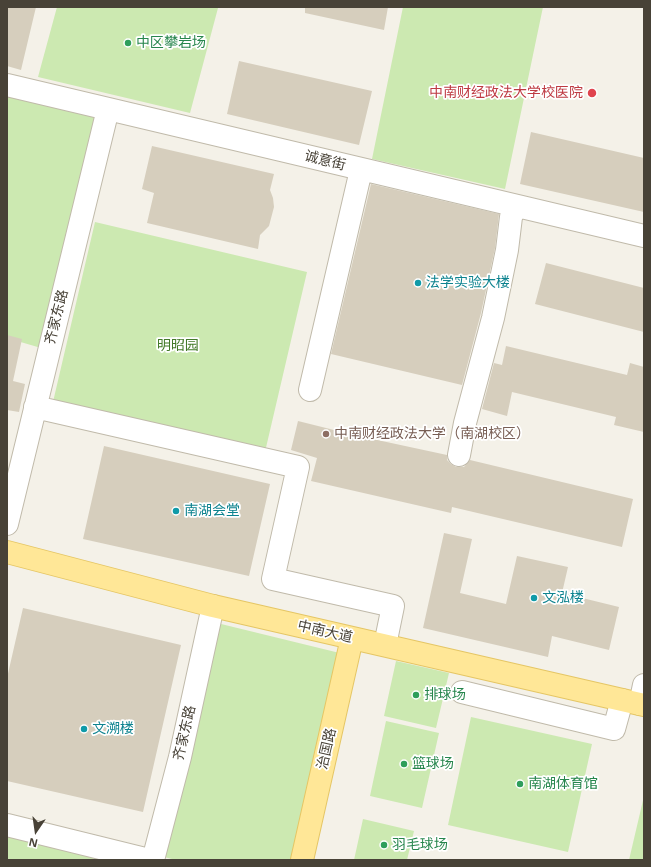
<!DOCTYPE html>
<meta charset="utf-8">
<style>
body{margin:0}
#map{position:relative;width:651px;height:867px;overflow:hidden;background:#f4f1e8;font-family:"Open Sans",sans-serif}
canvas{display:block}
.frame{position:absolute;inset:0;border:8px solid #484237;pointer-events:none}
.north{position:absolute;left:16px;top:811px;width:40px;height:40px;-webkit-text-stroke:3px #fff;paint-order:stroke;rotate:193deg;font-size:11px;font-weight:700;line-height:16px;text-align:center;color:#484237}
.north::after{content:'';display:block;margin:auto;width:14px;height:18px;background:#484237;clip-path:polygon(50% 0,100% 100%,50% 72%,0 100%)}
</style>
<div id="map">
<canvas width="651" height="867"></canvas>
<div class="frame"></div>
<div class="north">N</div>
</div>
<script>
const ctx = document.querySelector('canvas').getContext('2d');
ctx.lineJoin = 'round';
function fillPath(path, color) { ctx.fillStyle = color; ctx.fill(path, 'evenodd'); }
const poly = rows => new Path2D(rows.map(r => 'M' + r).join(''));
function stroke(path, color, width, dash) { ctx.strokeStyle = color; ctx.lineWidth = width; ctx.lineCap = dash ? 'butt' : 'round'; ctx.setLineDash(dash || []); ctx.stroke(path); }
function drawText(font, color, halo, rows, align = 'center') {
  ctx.font = font + ' "Open Sans","Noto Sans SC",sans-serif'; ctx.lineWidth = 3.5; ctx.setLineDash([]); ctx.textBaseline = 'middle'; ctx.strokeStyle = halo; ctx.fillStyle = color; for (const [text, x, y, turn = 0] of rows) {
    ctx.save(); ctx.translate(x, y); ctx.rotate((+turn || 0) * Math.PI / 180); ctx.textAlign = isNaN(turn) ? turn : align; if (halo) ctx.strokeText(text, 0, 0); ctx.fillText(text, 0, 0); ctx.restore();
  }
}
const green = poly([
 [57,7,213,7,218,8,190,113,38,77],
 [403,7,543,7,505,189,372,159],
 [7,93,98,114,41,348,7,338],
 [95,222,307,272,261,469,49,419],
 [217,623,356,657,310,860,176,860,164,857],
 [396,661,449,673,436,728,384,716],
 [471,717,592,744,568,852,448,825],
 [386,721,439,733,422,808,370,796],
 [644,796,644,860,629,860],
 [363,819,414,831,407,860,354,860],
 [7,835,100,860,7,860]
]);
const building = poly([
 [7,7,36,7,21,70,7,66],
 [305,7,388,7,384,30,305,13],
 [239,61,372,91,359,145,227,114],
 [531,132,644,158,644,212,520,184],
 [152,146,274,174,270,190,273,198,274,207,269,226,260,235,258,249,147,223,154,193,142,189],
 [371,184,499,214,495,248,481,313,462,385,331,354],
 [546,263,644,288,644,332,535,304],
 [7,335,22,339,13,381,25,384,19,412,7,410],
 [506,346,627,375,630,363,644,367,644,432,614,425,616,417,512,392,507,416,482,409,494,363,502,365],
 [298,421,354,435,447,455,447,460,451,464,456,467,464,467,470,460,633,499,622,547,452,507,451,513,311,481,317,458,291,450],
 [104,446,270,484,249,576,83,539],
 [444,533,472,539,460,593,506,604,517,556,568,567,562,593,619,607,609,650,552,636,548,657,423,628],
 [23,608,181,645,143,812,7,781,7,678]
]);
const minor = poly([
 [7,85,644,236],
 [310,390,361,170],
 [35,407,298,467,273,579,393,606,385,645],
 [459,455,465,423,493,318,507,250,511,217,516,206],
 [7,524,108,109],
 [462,692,614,729,622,700],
 [640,704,644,685],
 [7,825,149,860],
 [153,860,180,757,213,606]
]);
const major = poly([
 [7,552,213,606,644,705],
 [302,860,352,638]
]);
const markers = [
 [128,43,4,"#2e9e5b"],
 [592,93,5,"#e0444e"],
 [418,283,4,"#0f9aa8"],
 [326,434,4,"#8d6e63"],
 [176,511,4,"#0f9aa8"],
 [534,598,4,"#0f9aa8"],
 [416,695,4,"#2e9e5b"],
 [84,729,4,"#0f9aa8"],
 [404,764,4,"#2e9e5b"],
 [520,784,4,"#2e9e5b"],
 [384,845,4,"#2e9e5b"]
];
const leisureNames = [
 ["中区攀岩场",136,43],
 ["排球场",424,695],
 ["篮球场",412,764],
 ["南湖体育馆",528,784],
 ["羽毛球场",392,845]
];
const healthNames = [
 ["中南财经政法大学校医院",583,93]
];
const streetNames = [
 ["诚意街",325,161,14],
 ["齐家东路",57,317,-76],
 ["中南大道",325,632,13],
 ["齐家东路",185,733,-77],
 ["治国路",327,749,-77]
];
const cultureNames = [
 ["法学实验大楼",426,283],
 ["南湖会堂",184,511],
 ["文泓楼",542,598],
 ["文溯楼",92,729]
];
const parkNames = [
 ["明昭园",178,346]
];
const educationNames = [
 ["中南财经政法大学（南湖校区）",334,434]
];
fillPath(green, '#cce9b1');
fillPath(building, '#d6cebd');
stroke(minor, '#c0baaa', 24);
stroke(major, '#e5c665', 24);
stroke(minor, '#fff', 22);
stroke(major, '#ffe797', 22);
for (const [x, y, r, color] of markers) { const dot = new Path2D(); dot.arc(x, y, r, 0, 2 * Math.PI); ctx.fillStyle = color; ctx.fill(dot); stroke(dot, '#fff', 1.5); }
drawText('14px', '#27864d', '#fff', leisureNames, 'left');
drawText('14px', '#be3a42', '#fff', healthNames, 'right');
drawText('14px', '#484237', '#fff', streetNames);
drawText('14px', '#0d838f', '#fff', cultureNames, 'left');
drawText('14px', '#437a29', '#fff', parkNames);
drawText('14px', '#785e54', '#fff', educationNames, 'left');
</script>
